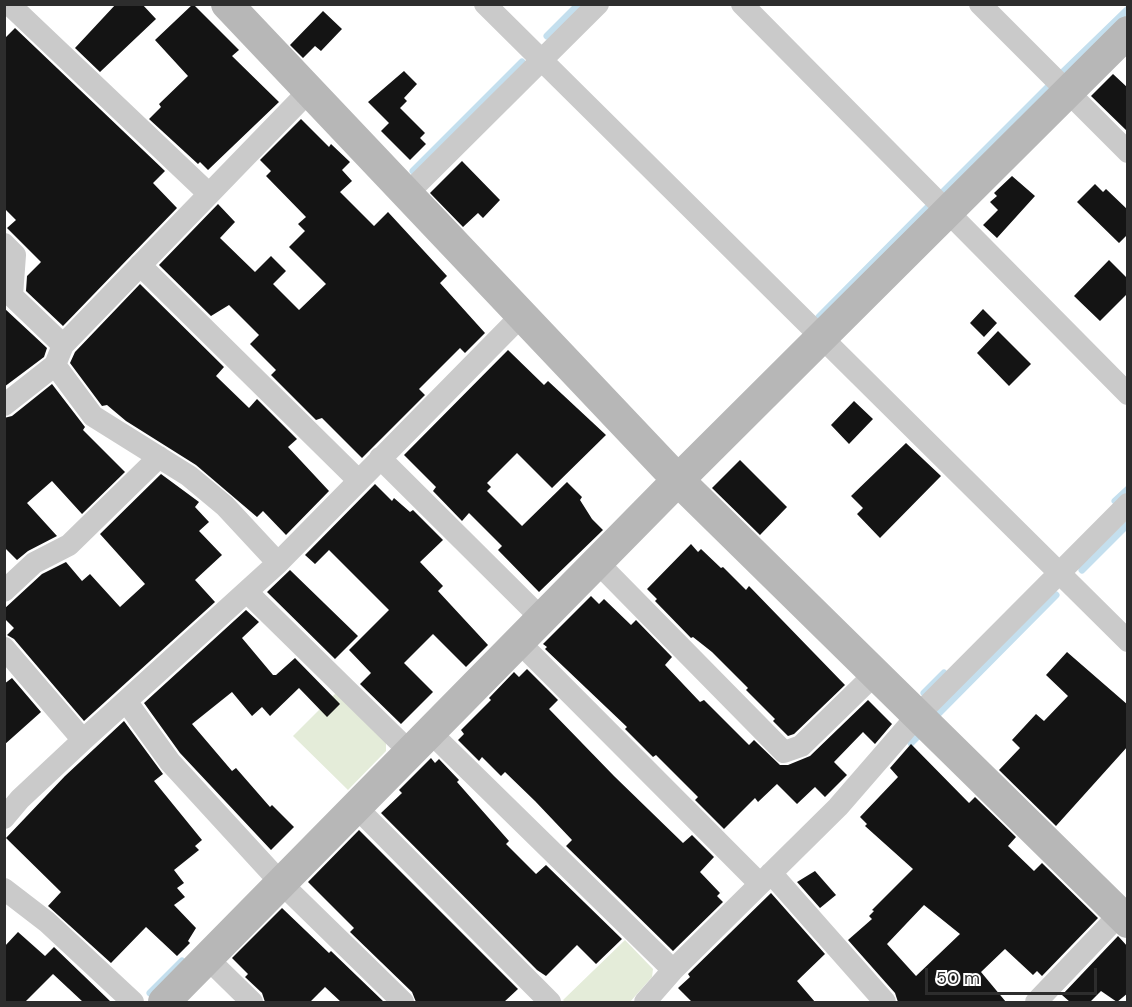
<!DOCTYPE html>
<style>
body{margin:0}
#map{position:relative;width:1132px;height:1007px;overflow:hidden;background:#fff;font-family:"DM Sans",sans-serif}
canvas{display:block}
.frame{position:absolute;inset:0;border:6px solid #2d2d2d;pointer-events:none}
.scale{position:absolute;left:925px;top:968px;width:172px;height:27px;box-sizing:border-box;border:3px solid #2d2d2d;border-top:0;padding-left:8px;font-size:18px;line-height:21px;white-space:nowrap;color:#2d2d2d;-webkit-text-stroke:4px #fff;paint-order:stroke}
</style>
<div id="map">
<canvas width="1132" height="1007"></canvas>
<div class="frame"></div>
<div class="scale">50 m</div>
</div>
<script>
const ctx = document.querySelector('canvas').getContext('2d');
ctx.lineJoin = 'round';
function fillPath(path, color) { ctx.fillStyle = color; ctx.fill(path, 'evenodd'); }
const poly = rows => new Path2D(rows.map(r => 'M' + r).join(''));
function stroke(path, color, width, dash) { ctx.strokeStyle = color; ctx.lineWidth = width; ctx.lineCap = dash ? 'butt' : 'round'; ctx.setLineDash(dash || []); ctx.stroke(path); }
const green = poly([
 [336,693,386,743,386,751,348,790,293,736],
 [625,940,653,969,652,977,630,1002,565,1002,563,1000]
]);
const stream = poly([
 [547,36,579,4],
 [1063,72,1128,9],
 [413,171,522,62],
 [944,191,1048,87],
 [819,317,929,206],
 [1115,501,1128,489],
 [1082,570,1128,524],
 [924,693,944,673],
 [939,713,1056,595],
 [911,743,918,736],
 [150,993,182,961]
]);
const building = poly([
 [116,4,142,4,156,19,100,72,75,48],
 [193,4,239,50,232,56,279,102,208,170,200,162,198,164,149,119,161,107,159,104,188,76,155,40],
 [323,11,342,29,321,51,315,46,303,58,290,45],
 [15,28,165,171,153,183,177,208,63,326,26,291,27,276,41,262,7,228,16,220,4,208,4,39],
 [404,71,417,84,404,98,407,101,400,108,425,133,420,138,426,144,410,160,381,131,389,123,368,102],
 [1113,74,1128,88,1128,132,1091,96],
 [301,119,329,147,331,144,350,162,342,170,352,181,340,192,374,226,388,212,447,276,440,283,485,333,465,353,460,348,419,389,425,395,362,458,322,418,316,420,271,375,276,370,250,344,259,335,229,305,211,316,159,265,218,204,235,222,220,238,255,272,271,256,286,271,273,284,299,310,326,284,289,247,305,231,298,224,306,217,266,176,271,171,260,160],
 [462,161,500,200,483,218,478,213,463,227,430,193],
 [1012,176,1035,196,997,238,983,225,998,210,990,202,997,196,994,193],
 [1095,184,1103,192,1106,189,1128,210,1128,234,1119,243,1077,202],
 [1109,260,1128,279,1128,293,1100,321,1074,296],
 [140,284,224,367,216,376,249,408,257,399,297,439,288,447,329,491,286,535,263,511,257,517,196,465,126,421,107,405,102,406,70,363,75,352],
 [4,308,47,348,44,357,4,387],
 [983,309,997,323,984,337,970,323],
 [998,331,1031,364,1009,386,977,353],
 [508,350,544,385,548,381,606,435,552,488,517,453,487,483,491,487,487,491,522,526,567,482,582,497,580,500,592,519,603,530,539,592,498,550,502,546,469,513,462,521,433,491,436,487,404,455],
 [52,384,85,427,83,430,125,472,82,514,52,481,27,503,57,536,28,551,17,560,4,547,4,418,12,416],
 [854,401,873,419,849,444,831,425],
 [906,443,941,476,880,538,857,514,863,508,851,496],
 [740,460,787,507,760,535,712,488],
 [161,474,199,502,195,507,209,522,199,531,222,555,195,580,215,602,84,721,14,639,7,635,14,628,4,618,4,609,42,574,66,562,82,581,90,574,120,607,145,584,100,534],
 [375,484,392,501,394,498,410,512,413,510,443,540,420,562,443,586,438,591,488,645,466,667,433,634,404,663,433,692,401,724,360,684,371,673,349,650,389,610,329,550,315,564,305,555],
 [691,544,698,552,701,549,721,568,723,567,746,590,749,586,845,685,794,734,788,736,773,721,775,719,746,690,748,688,712,652,693,637,691,638,655,601,657,599,647,589],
 [290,570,358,636,335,659,267,592],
 [591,596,599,604,604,599,631,625,636,620,672,657,665,665,700,702,704,700,749,745,754,740,780,765,788,765,810,756,868,700,892,724,875,744,863,732,834,762,847,775,825,797,815,787,797,804,777,784,758,802,755,798,724,829,695,800,698,797,656,755,653,757,625,729,627,727,545,649,547,647,543,644],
 [246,610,259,622,242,638,273,675,276,675,295,658,340,704,327,717,299,688,270,716,262,707,252,716,232,692,192,724,232,771,236,768,270,807,272,805,294,827,271,850,180,753,144,703],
 [1067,652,1128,705,1128,746,1056,826,999,770,1020,748,1012,740,1036,714,1044,721,1068,696,1046,675],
 [527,669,558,700,549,709,614,776,683,843,692,835,714,857,700,872,720,893,717,896,723,902,673,951,566,846,572,840,535,801,505,772,501,776,482,757,479,761,458,740,464,734,461,730,491,700,489,698,514,672,519,677],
 [12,678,41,712,4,745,4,684],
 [124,721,163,774,154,781,202,840,195,846,199,850,174,870,184,883,177,888,185,897,174,905,196,928,188,941,190,943,177,956,146,927,111,963,48,906,61,892,6,838,65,776],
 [911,744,969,803,975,797,1016,837,1008,846,1034,871,1042,863,1098,918,1042,976,1037,971,1033,975,1005,949,981,972,1006,1002,898,1002,895,993,848,940,872,919,869,916,874,911,872,910,913,869,865,826,867,824,860,817,898,777,890,768],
 [924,905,960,934,916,976,887,944],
 [431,758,435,763,439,759,459,780,457,782,509,841,506,844,536,874,546,865,622,939,596,964,577,945,546,976,537,970,381,813,402,793,399,790],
 [359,830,518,989,504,1002,416,1002,412,992,350,932,354,928,308,882],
 [815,871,836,895,820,908,797,882],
 [771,893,825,954,797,981,815,1002,692,1002,678,988,690,977,688,974],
 [282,908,329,953,331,951,384,1002,341,1002,325,987,310,1002,265,1002,262,993,245,977,248,974,232,958],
 [18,932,45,956,54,947,111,1002,83,1002,53,974,25,1002,4,1002,4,947],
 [1118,936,1128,947,1128,993,1117,1002,1101,991,1090,1002,1070,1002,1062,995]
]);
const street = poly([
 [9,4,209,194],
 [485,4,1128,641],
 [742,4,1128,394],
 [980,4,1128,152],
 [406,195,598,4],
 [4,244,15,255,12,296,63,345],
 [140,265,358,480],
 [55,365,93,416,189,476,225,506,278,563],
 [4,405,55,365,63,345,308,92],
 [380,458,542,619],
 [597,562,784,752,801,746,875,674],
 [4,591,34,563,69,545,159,457],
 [247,592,410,752],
 [519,642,760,884],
 [4,648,83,740],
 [126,701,170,762,281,883,403,1002],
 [430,732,673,970],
 [356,807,550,1002],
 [4,818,20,799,83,740,278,563,522,315],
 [771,873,885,1002],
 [4,889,47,922,133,1002],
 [207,958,252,1002],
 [645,1002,673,970,838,807,917,716,1128,504],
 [1036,1002,1120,914]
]);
const secondary = poly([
 [227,4,678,480,1128,922],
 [164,1002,678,480,1128,32]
]);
fillPath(green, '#e4ecd9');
stroke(stream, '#c4dfee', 7);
fillPath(building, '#141414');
stroke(street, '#cacaca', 22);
stroke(secondary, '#b7b7b7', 32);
</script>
